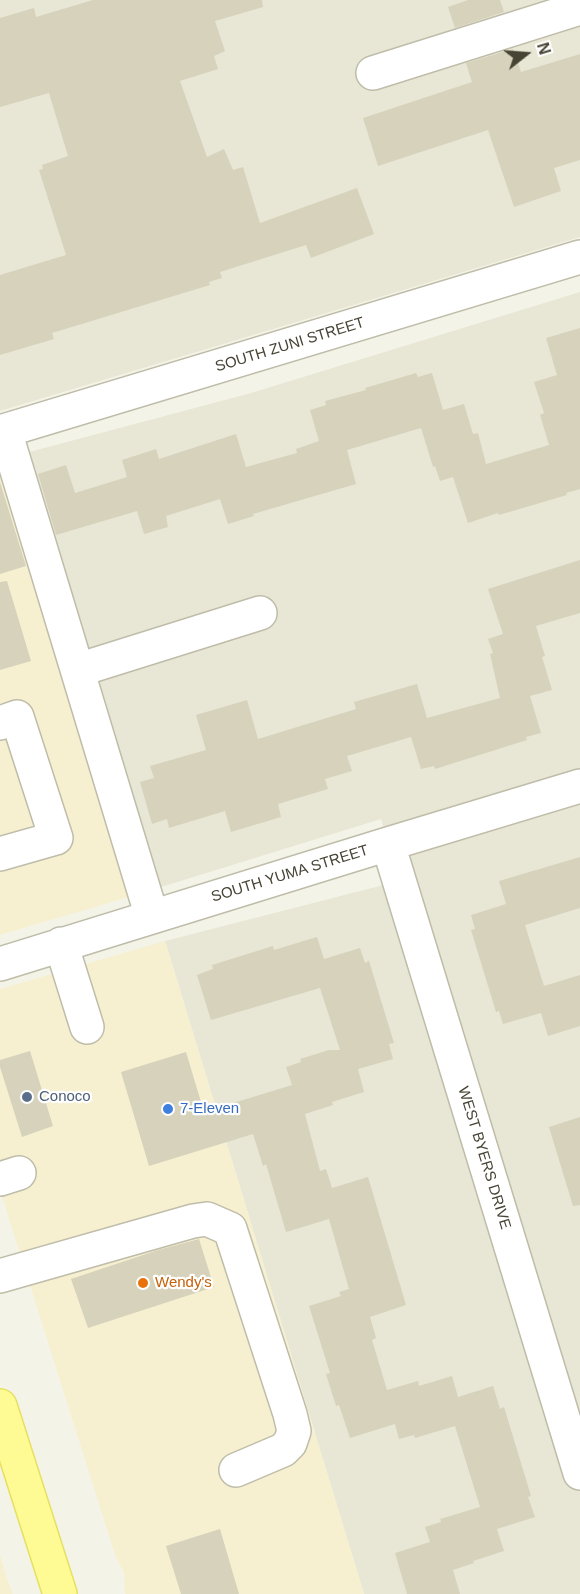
<!DOCTYPE html>
<style>
body{margin:0}
#map{position:relative;width:580px;height:1594px;overflow:hidden;background:#f4f3e7;font-family:Helvetica,sans-serif}
canvas{display:block}
.north{position:absolute;left:496px;top:24px;width:60px;height:60px;-webkit-text-stroke:4px #fff;paint-order:stroke;rotate:73deg;font-size:16px;font-weight:700;line-height:24px;text-align:center;color:#474435}
.north::after{content:'';display:block;margin:auto;width:21px;height:27px;background:#474435;clip-path:polygon(50% 0,100% 100%,50% 72%,0 100%)}
</style>
<div id="map">
<canvas width="580" height="1594"></canvas>
<div class="north">N</div>
</div>
<script>
const ctx = document.querySelector('canvas').getContext('2d');
ctx.lineJoin = 'round';
function fillPath(path, color) { ctx.fillStyle = color; ctx.fill(path, 'evenodd'); }
const poly = rows => new Path2D(rows.map(r => 'M' + r).join(''));
function stroke(path, color, width, dash) { ctx.strokeStyle = color; ctx.lineWidth = width; ctx.lineCap = dash ? 'butt' : 'round'; ctx.setLineDash(dash || []); ctx.stroke(path); }
function drawText(font, color, halo, rows, align = 'center') {
  ctx.font = font + ' Helvetica,sans-serif'; ctx.lineWidth = 4.5; ctx.setLineDash([]); ctx.textBaseline = 'middle'; ctx.strokeStyle = halo; ctx.fillStyle = color; for (const [text, x, y, turn = 0] of rows) {
    ctx.save(); ctx.translate(x, y); ctx.rotate((+turn || 0) * Math.PI / 180); ctx.textAlign = isNaN(turn) ? turn : align; if (halo) ctx.strokeText(text, 0, 0); ctx.fillText(text, 0, 0); ctx.restore();
  }
}
const residential = poly([
 [0,0,580,0,580,237,0,411],
 [580,292,580,1594,364,1594,165,941,399,881,381,819,132,896,3,459,251,393]
]);
const commercial = poly([
 [0,460,132,896,0,935],
 [165,941,364,1594,125,1594,124,1572,116,1558,0,1190,0,989],
 [0,1555,7,1579,13,1594,0,1594]
]);
const building = poly([
 [93,0,262,0,263,7,215,21,225,51,214,56,218,69,180,81,207,157,224,149,233,170,243,167,260,223,357,188,374,234,311,258,306,245,220,272,222,278,209,282,210,285,52,333,54,339,0,355,0,275,66,255,39,170,43,169,42,165,68,156,49,93,0,107,0,18,34,8,36,17],
 [468,0,500,0,504,12,455,28,448,7],
 [513,49,521,72,580,54,580,160,554,168,561,191,514,207,488,130,378,166,363,118,472,82,466,63],
 [580,328,580,489,566,493,567,495,499,515,498,513,468,523,453,477,440,481,435,466,433,467,421,428,347,450,356,484,253,514,254,516,228,524,220,499,166,516,168,527,144,534,137,511,56,535,38,474,66,465,75,493,127,477,122,460,156,449,159,459,236,434,246,467,297,453,296,449,319,441,310,410,326,405,325,401,366,390,365,388,416,373,418,377,432,373,443,410,464,404,473,434,478,433,486,464,549,445,540,415,544,413,534,382,557,375,546,338],
 [0,482,26,566,0,574],
 [580,560,580,613,536,626,545,656,542,657,552,690,530,696,541,733,526,737,527,740,435,769,434,766,421,769,411,737,347,756,352,771,325,779,328,789,278,804,281,817,231,832,225,811,169,828,167,819,152,824,140,782,154,778,150,766,206,750,196,715,247,700,258,739,356,709,354,702,417,684,427,718,500,698,490,654,493,653,488,639,503,634,488,589],
 [7,581,31,661,0,670,0,582],
 [580,857,580,908,525,925,544,986,580,975,580,1026,548,1036,541,1013,503,1024,499,1011,496,1012,471,930,475,929,471,915,506,904,499,881],
 [317,937,324,959,360,948,365,963,369,961,394,1043,389,1044,393,1059,358,1069,364,1092,332,1102,333,1105,305,1114,320,1171,326,1169,332,1188,368,1177,406,1305,370,1317,376,1338,372,1340,387,1390,418,1381,419,1386,452,1376,458,1397,493,1386,500,1409,504,1407,531,1496,528,1497,535,1517,497,1529,504,1551,473,1561,474,1563,453,1570,460,1594,407,1594,395,1553,430,1542,425,1527,441,1522,440,1519,480,1507,455,1426,415,1438,414,1435,399,1439,395,1424,350,1438,339,1405,336,1406,326,1374,330,1373,309,1306,341,1296,339,1292,349,1289,329,1219,286,1232,266,1164,263,1166,253,1134,149,1166,121,1072,186,1052,204,1112,292,1085,286,1067,301,1062,300,1059,329,1050,340,1050,320,988,211,1020,197,975,213,969,212,965,273,946,274,950],
 [30,1051,53,1126,22,1137,0,1067,0,1060],
 [580,1117,580,1205,573,1206,549,1127],
 [199,1239,214,1287,88,1328,71,1279,158,1250],
 [220,1529,239,1594,181,1594,166,1546]
]);
const minor = poly([
 [373,73,580,8],
 [5,431,152,917],
 [0,432,580,257],
 [78,670,260,613],
 [0,723,17,717,56,838,0,854],
 [388,844,580,1473],
 [61,944,87,1027],
 [0,964,388,844,580,786],
 [0,1179,19,1173],
 [0,1276,193,1221,207,1219,230,1229,290,1414,294,1431,290,1443,283,1450,236,1470]
]);
const major = poly([
 [0,1406,60,1594]
]);
const markers = [
 [27,1097,6,"#5c6f8a"],
 [168,1109,6,"#3f7fe0"],
 [143,1283,6,"#e8710a"]
];
const streetNames = [
 ["SOUTH ZUNI STREET",290,345,-17],
 ["SOUTH YUMA STREET",290,874,-17],
 ["WEST BYERS DRIVE",484,1158,73]
];
const serviceNames = [
 ["Conoco",39,1097]
];
const shopNames = [
 ["7-Eleven",180,1109]
];
const foodNames = [
 ["Wendy's",155,1283]
];
fillPath(residential, '#e8e7d5');
fillPath(commercial, '#f6f0d1');
fillPath(building, '#d6d2bc');
stroke(minor, '#bfbda9', 36);
stroke(major, '#e6e062', 36);
stroke(minor, '#fff', 33);
stroke(major, '#fffb94', 33);
for (const [x, y, r, color] of markers) { const dot = new Path2D(); dot.arc(x, y, r, 0, 2 * Math.PI); ctx.fillStyle = color; ctx.fill(dot); stroke(dot, '#fff', 2); }
drawText('15px', '#474435', '#fff', streetNames);
drawText('15px', '#4e5e75', '#fff', serviceNames, 'left');
drawText('15px', '#366cbe', '#fff', shopNames, 'left');
drawText('15px', '#c56008', '#fff', foodNames, 'left');
</script>
